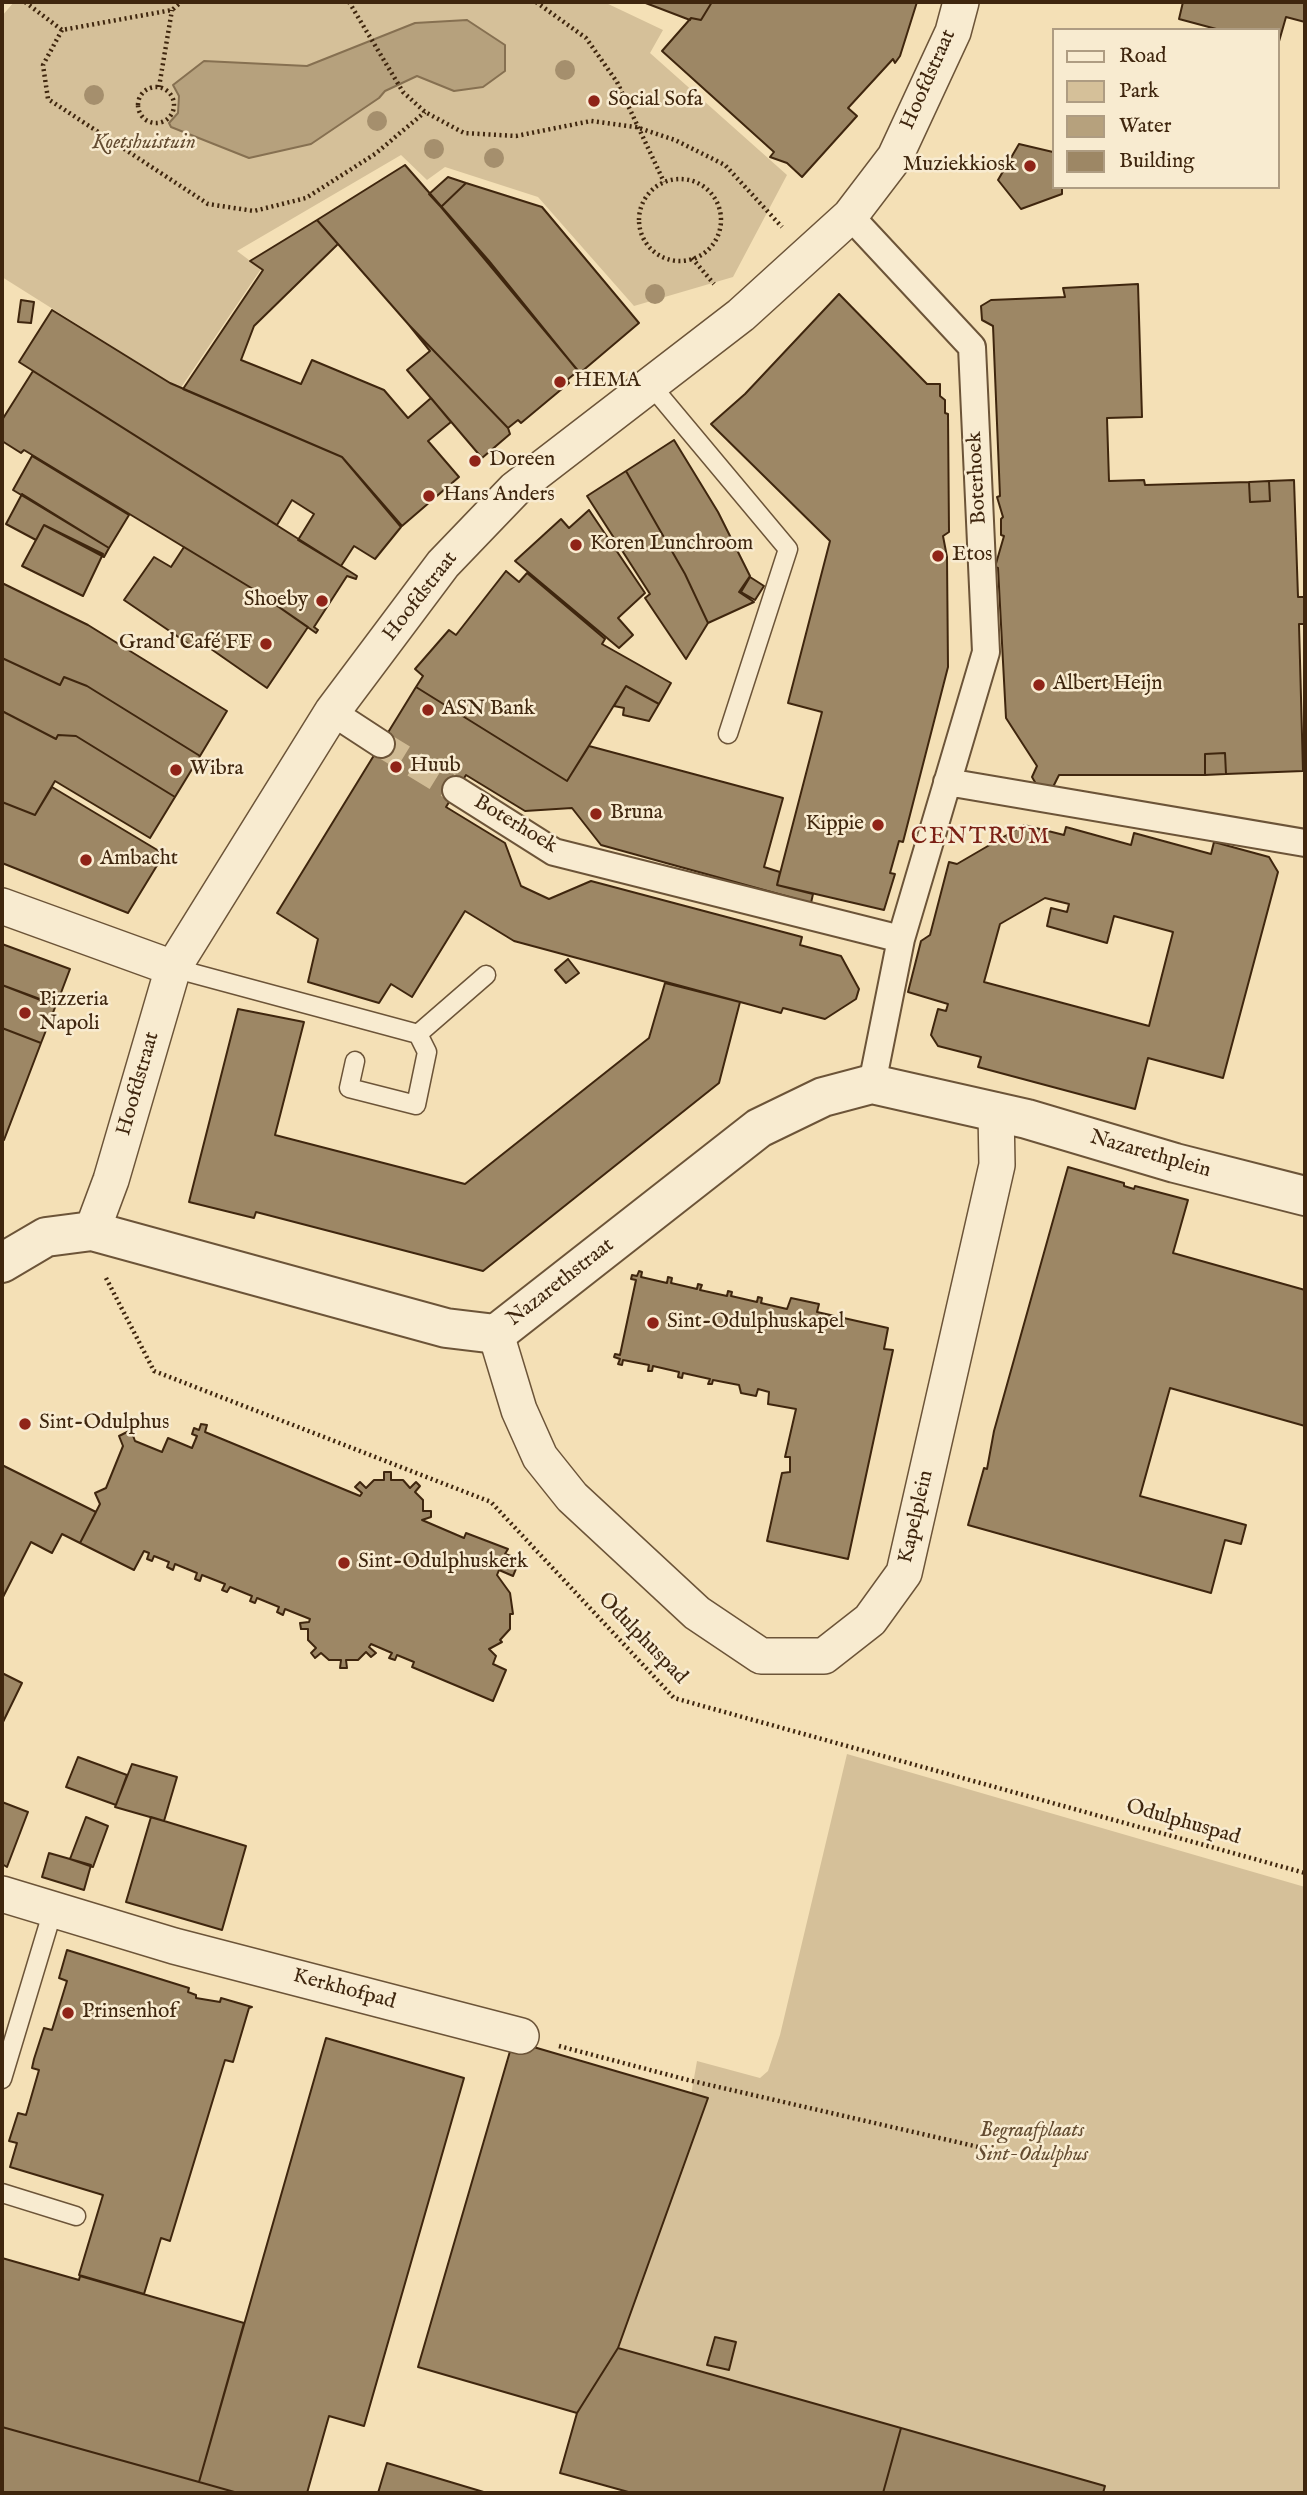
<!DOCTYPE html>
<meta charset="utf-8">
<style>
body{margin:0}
#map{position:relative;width:1307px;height:2495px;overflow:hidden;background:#f4e0b6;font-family:"IM FELL English",serif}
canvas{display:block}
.frame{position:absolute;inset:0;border:4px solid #3f260e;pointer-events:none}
.legend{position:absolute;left:1052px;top:28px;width:228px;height:161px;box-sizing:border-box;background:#f8ebd0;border:2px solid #ae9c82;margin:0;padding:9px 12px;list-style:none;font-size:21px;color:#3f260e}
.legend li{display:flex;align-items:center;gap:14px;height:35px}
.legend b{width:35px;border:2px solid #ae9c82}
</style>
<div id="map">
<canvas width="1307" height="2495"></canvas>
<div class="frame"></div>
<ul class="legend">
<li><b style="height:9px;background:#f8ebd0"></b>Road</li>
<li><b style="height:19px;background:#d5c099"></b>Park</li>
<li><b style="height:19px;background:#b6a17d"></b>Water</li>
<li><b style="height:19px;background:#9d8765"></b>Building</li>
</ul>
</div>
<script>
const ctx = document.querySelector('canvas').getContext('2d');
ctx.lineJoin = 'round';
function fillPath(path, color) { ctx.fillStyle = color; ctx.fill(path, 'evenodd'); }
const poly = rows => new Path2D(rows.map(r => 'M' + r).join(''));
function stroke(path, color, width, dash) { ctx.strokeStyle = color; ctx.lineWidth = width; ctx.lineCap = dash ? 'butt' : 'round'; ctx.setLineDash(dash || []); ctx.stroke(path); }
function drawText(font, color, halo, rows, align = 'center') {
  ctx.font = font + ' "IM FELL English",serif'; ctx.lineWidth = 5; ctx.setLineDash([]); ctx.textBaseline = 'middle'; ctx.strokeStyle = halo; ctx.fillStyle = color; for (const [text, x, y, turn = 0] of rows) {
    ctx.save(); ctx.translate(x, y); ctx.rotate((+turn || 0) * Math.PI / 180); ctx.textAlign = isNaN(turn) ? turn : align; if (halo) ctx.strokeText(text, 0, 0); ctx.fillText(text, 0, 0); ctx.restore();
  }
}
const green = poly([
 [14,2,604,2,663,30,650,53,787,175,733,277,634,306,538,197,445,167,427,180,401,155,237,251,261,269,180,389,2,277,2,16],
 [847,1754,1305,1887,1305,2493,1105,2493,616,2353,691,2095,697,2061,760,2078,768,2071,780,2035]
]);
const water = poly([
 [467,20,505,45,505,71,483,87,454,91,417,76,385,91,379,98,311,144,249,158,171,127,169,123,178,113,179,96,173,85,204,61,307,66,415,23,467,20]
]);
const building = poly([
 [643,2,712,2,701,20,691,18,690,20,643,2],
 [712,2,917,2,900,56,895,63,893,59,848,108,857,116,802,177,787,163,770,157,774,152,662,51,691,18,701,20,712,2],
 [1183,2,1305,2,1305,22,1286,17,1278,45,1277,30,1220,30,1179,19,1183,2],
 [1019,144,1053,152,1053,187,1062,187,1062,194,1021,209,998,180,1019,144],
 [405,165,489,261,578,371,567,380,569,383,521,423,518,420,508,428,409,325,317,220,405,165],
 [448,177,466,183,441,207,429,194,448,177],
 [466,183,542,207,639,323,580,373,441,207,466,183],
 [317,220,338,244,254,326,241,360,301,384,312,360,384,390,408,418,431,398,451,422,428,441,459,477,402,526,342,457,183,389,263,270,250,261,317,220],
 [1138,284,1142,417,1107,418,1109,481,1144,480,1145,485,1249,482,1250,502,1270,501,1269,481,1294,480,1298,597,1305,597,1305,624,1299,624,1303,771,1226,774,1225,753,1205,754,1205,775,1059,775,1052,789,1039,789,1032,777,1037,766,1006,718,998,568,995,567,1004,536,1001,535,1001,519,1003,517,997,497,1000,496,993,326,982,320,981,306,991,300,1065,297,1063,288,1138,284],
 [839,294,927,384,940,384,940,396,945,400,945,413,948,414,949,532,943,536,947,557,948,667,903,842,899,841,890,873,895,874,884,910,777,885,822,712,788,703,830,541,711,424,745,394,839,294],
 [21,300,34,302,31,323,18,322,21,300],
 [52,310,170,383,342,457,401,527,375,559,354,546,341,566,298,540,314,514,292,500,277,525,19,362,52,310],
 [409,325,508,428,510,434,482,458,407,370,430,351,409,325],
 [33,371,357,576,356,579,347,576,314,627,318,630,316,633,253,589,24,450,21,453,2,441,2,420,33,371],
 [674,440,718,512,750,576,739,592,754,602,708,623,685,574,626,471,674,440],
 [32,456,129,515,109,548,13,490,32,456],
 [626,471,685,574,708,623,686,659,645,598,650,594,587,496,626,471],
 [1269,481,1270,501,1250,502,1249,482,1269,481],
 [22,494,109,548,104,557,44,525,36,540,6,524,22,494],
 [589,510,645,593,618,618,633,635,619,648,515,561,561,519,569,528,589,510],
 [44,525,103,554,83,596,22,566,44,525],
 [184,547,253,589,308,627,267,688,201,642,196,649,124,600,154,557,171,567,184,547],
 [506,571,519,582,527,573,605,639,602,644,671,683,659,704,626,686,567,781,416,687,423,676,415,669,449,630,456,635,506,571],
 [750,577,764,586,755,600,741,592,750,577],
 [2,583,88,625,227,711,200,756,87,686,64,677,60,685,2,658,2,583],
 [2,658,60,685,64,677,87,686,200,756,175,797,76,736,58,735,56,739,2,711,2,658],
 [626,686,659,704,649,721,623,715,624,708,614,706,626,686],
 [416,687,567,781,589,746,783,798,764,867,780,872,777,885,813,894,811,903,601,845,572,808,525,811,466,775,446,807,505,843,521,886,549,899,591,881,802,937,800,945,841,956,859,989,856,999,825,1019,783,1008,781,1013,514,941,465,911,412,997,391,984,379,1003,308,982,318,939,277,913,416,687],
 [2,711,56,739,58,735,76,736,175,797,150,838,55,781,35,815,2,802,2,711],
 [1225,753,1226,774,1205,775,1205,754,1225,753],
 [52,787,164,854,128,913,2,863,2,802,35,815,52,787],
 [1024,825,1064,835,1066,827,1131,845,1134,833,1211,854,1214,842,1269,857,1278,872,1223,1078,1148,1058,1135,1109,978,1067,981,1057,938,1046,931,1035,938,1009,946,1011,948,1004,908,992,921,941,930,935,949,862,957,864,1024,825],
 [1045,898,1069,904,1067,912,1051,908,1047,926,1107,943,1114,916,1173,932,1149,1026,984,982,1000,924,1045,898],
 [2,944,70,969,56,1006,2,985,2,944],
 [568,959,579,973,566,983,555,970,568,959],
 [665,983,740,1002,719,1083,483,1271,256,1212,254,1218,189,1202,238,1009,304,1022,275,1135,465,1184,649,1038,665,983],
 [2,985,56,1005,41,1043,2,1028,2,985],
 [2,1028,41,1043,4,1140,2,1139,2,1028],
 [1068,1167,1124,1183,1124,1186,1134,1189,1135,1186,1188,1200,1173,1253,1305,1290,1305,1426,1170,1388,1140,1496,1246,1525,1241,1544,1225,1540,1211,1593,968,1525,984,1468,987,1469,994,1431,1068,1167],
 [639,1271,642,1272,641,1277,667,1283,668,1277,672,1278,671,1283,697,1289,698,1284,702,1285,700,1290,727,1296,728,1291,732,1292,731,1296,757,1302,758,1297,762,1298,761,1303,787,1309,791,1298,819,1304,817,1312,888,1328,884,1349,893,1350,848,1559,767,1541,782,1473,790,1472,790,1457,785,1457,796,1409,768,1404,769,1392,758,1389,756,1396,741,1393,739,1385,713,1380,712,1384,708,1384,710,1379,683,1373,682,1378,678,1377,679,1372,653,1366,652,1371,648,1371,649,1365,623,1360,622,1365,618,1364,620,1359,614,1357,615,1354,620,1355,636,1280,631,1279,632,1275,637,1276,639,1271],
 [201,1424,207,1425,205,1432,360,1496,362,1493,355,1487,360,1482,366,1488,374,1480,384,1480,384,1472,391,1472,391,1480,403,1480,410,1488,416,1482,420,1486,415,1492,423,1500,423,1511,431,1511,431,1517,422,1520,464,1538,466,1533,508,1549,505,1554,520,1559,513,1576,499,1570,497,1575,510,1593,513,1614,510,1614,510,1629,500,1640,502,1642,489,1649,496,1656,493,1664,506,1670,493,1701,412,1667,414,1662,397,1655,395,1660,389,1658,392,1653,371,1644,369,1647,376,1653,371,1657,366,1652,358,1660,346,1660,347,1668,340,1668,341,1660,329,1660,321,1653,315,1658,311,1653,316,1648,308,1640,308,1629,301,1629,300,1623,309,1622,310,1619,285,1609,283,1615,277,1612,279,1607,257,1598,255,1603,250,1601,252,1596,230,1587,227,1592,222,1590,225,1584,202,1575,200,1581,195,1579,197,1573,175,1564,173,1570,167,1567,169,1562,154,1556,152,1561,147,1559,149,1553,144,1551,134,1570,80,1543,100,1504,95,1493,106,1488,123,1446,119,1436,131,1430,135,1441,162,1452,168,1438,192,1448,197,1436,192,1434,194,1428,199,1430,201,1424],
 [2,1465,96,1512,80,1543,62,1534,52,1553,31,1542,2,1599,2,1465],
 [2,1673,22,1683,2,1724,2,1673],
 [78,1757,127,1775,116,1805,66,1787,78,1757],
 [132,1764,177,1777,164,1821,115,1807,132,1764],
 [2,1802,28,1812,7,1867,2,1864,2,1802],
 [86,1817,108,1826,93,1867,70,1859,86,1817],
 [151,1817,246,1846,222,1930,126,1902,151,1817],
 [49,1853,91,1865,84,1890,42,1877,49,1853],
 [67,1950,189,1988,188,1992,196,1995,196,1998,220,2002,221,1998,252,2007,249,2008,233,2062,225,2060,170,2241,161,2238,144,2294,79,2275,103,2195,10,2167,17,2143,9,2141,18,2113,26,2115,39,2070,32,2068,34,2059,44,2028,52,2030,67,1981,59,1978,67,1950],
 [326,2038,464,2078,364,2426,329,2416,307,2493,238,2493,199,2482,326,2038],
 [513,2041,708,2098,618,2348,577,2413,418,2367,513,2041],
 [2,2258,79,2280,80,2276,244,2323,199,2482,2,2427,2,2258],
 [715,2337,736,2342,729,2370,707,2365,715,2337],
 [618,2348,901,2428,883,2493,632,2493,560,2473,577,2413,618,2348],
 [2,2427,199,2482,238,2493,2,2493,2,2427],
 [901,2428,1105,2486,1103,2493,883,2493,901,2428],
 [387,2463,487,2493,378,2493,387,2463]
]);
const pedestrianTunnel = poly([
 [381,744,456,790]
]);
const path = poly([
 [25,2,62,30,172,10,181,2],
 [349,2,403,92,425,112,464,133,516,136,591,121,636,127,675,140,725,165,782,227],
 [536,2,586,38,617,82,664,182],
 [62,30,43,65,48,99,208,204,254,211,306,198,375,154,425,112],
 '138 105a18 18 0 1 1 36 0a18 18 0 1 1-36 0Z',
 [159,87,172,10],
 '639 220a41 41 0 1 1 82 0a41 41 0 1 1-82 0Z',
 [692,258,714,284],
 [106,1278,154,1371,491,1502,674,1698,1305,1873],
 [559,2046,688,2080,1022,2157]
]);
const service = poly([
 [650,384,788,549,728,734],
 [173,968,418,1034,486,975],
 [355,1061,349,1088,416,1105,427,1052,418,1034],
 [2,2079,53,1910],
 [2,2193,76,2216]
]);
const pedestrian = poly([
 [332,712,381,744],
 [947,782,1305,843],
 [456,790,554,852,901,939,986,652,972,347,850,216],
 [872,1084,901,939]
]);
const minor = poly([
 [2,906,173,968],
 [92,1231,111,1180,173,968,332,712,443,564,515,489,741,315,850,216,895,157,953,32,961,2],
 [496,1334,519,1410,540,1457,572,1497,697,1613,761,1656,824,1656,870,1620,904,1573,997,1165,996,1111],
 [2,1894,174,1946,521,2036]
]);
const tertiary = poly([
 [2,1263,46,1237,92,1231,446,1328,496,1334,759,1128,823,1097,872,1084,1027,1119,1175,1163,1305,1196]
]);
const trees = [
 [565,70],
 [94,95],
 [377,121],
 [434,149],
 [494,158],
 [655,294]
];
const markers = [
 [594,101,7,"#8f2418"],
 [1030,166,7,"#8f2418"],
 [560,382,7,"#8f2418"],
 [475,461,7,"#8f2418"],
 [429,496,7,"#8f2418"],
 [576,545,7,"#8f2418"],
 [938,556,7,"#8f2418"],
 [322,601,7,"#8f2418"],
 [266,644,7,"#8f2418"],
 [1039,685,7,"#8f2418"],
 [428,710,7,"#8f2418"],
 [396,767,7,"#8f2418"],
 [176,770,7,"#8f2418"],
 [596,814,7,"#8f2418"],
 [878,825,7,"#8f2418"],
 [86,860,7,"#8f2418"],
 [25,1013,7,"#8f2418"],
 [653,1323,7,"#8f2418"],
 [25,1424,7,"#8f2418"],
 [344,1563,7,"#8f2418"],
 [68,2013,7,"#8f2418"]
];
const streetNames = [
 ["Hoofdstraat",929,80,-66],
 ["Boterhoek",978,478,-93],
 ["Hoofdstraat",421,597,-52],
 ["Boterhoek",515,825,31],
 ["Hoofdstraat",139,1084,-74],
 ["Nazarethplein",1150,1155,16],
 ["Nazarethstraat",561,1283,-38],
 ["Kapelplein",917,1517,-77],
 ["Odulphuspad",642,1639,46],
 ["Odulphuspad",1183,1823,16],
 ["Kerkhofpad",344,1990,15]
];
const poiNames = [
 ["Social Sofa",608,101],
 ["Muziekkiosk",1016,166,"right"],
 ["HEMA",574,382],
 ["Doreen",489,461],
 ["Hans Anders",443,496],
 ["Koren Lunchroom",590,545],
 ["Etos",952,556],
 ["Shoeby",308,601,"right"],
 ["Grand Café FF",252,644,"right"],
 ["Albert Heijn",1053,685],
 ["ASN Bank",442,710],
 ["Huub",410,767],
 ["Wibra",190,770],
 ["Bruna",610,814],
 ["Kippie",864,825,"right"],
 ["Ambacht",100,860],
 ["Pizzeria",39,1001],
 ["Napoli",39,1025],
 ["Sint-Odulphuskapel",667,1323],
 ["Sint-Odulphus",39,1424],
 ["Sint-Odulphuskerk",358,1563],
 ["Prinsenhof",82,2013]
];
const parkNames = [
 ["Koetshuistuin",144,144],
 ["Begraafplaats",1032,2132],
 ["Sint-Odulphus",1032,2156]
];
const neighbourhoodNames = [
 ["CENTRUM",981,838]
];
fillPath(green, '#d5c099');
fillPath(water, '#b6a17d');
stroke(water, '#867051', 2);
fillPath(building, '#9d8765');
stroke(building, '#3f260e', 2);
stroke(pedestrianTunnel, '#d0bb94', 26, [26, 13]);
stroke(service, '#6c5438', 21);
stroke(pedestrian, '#6c5438', 30);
stroke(minor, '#6c5438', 38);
stroke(tertiary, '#6c5438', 42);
stroke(path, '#3f260e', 4.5, [2, 3.5]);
stroke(service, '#f8ebd0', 18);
stroke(pedestrian, '#f8ebd0', 26);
stroke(minor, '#f8ebd0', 35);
stroke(tertiary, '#f8ebd0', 38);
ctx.fillStyle = '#a58f6d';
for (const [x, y] of trees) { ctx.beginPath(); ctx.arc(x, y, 10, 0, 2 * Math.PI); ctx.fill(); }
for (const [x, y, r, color] of markers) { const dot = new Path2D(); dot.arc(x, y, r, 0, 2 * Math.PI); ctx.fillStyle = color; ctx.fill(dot); stroke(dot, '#f8ebd0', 2.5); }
drawText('21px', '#3f260e', '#f8ebd0', streetNames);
drawText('21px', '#3f260e', '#f8ebd0', poiNames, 'left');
drawText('italic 21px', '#644c31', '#f8ebd0', parkNames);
ctx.letterSpacing = '2px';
drawText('23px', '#7a1f14', '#f8ebd0', neighbourhoodNames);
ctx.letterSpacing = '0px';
</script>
